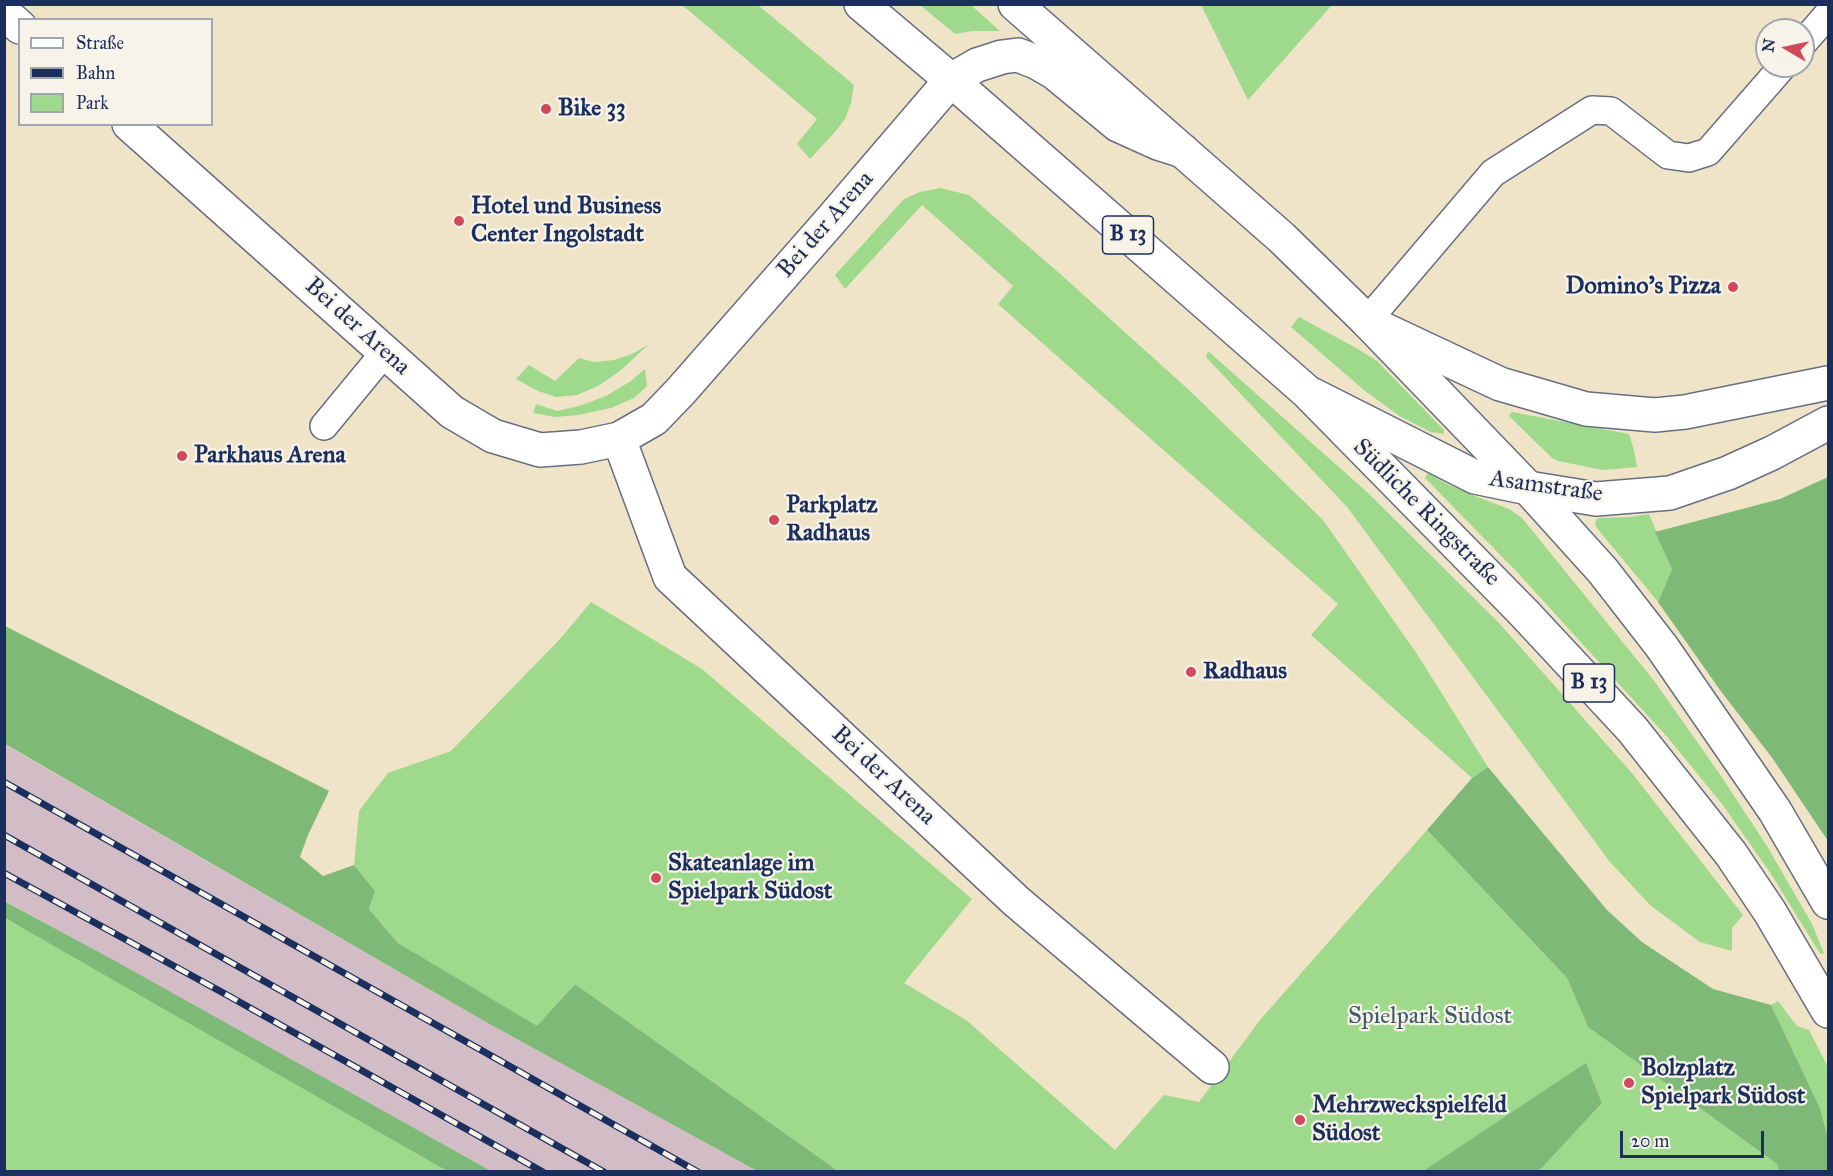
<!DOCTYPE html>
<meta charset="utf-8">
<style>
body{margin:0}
#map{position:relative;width:1833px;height:1176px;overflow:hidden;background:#f0e4c8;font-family:"IM FELL Great Primer",serif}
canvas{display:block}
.frame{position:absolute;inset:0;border:6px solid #1b2f5e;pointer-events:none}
.legend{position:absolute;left:18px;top:18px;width:195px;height:108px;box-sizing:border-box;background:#f7f3e8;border:2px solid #9fa5b1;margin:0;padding:8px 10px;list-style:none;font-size:18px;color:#1b2f5e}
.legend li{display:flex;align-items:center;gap:12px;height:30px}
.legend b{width:30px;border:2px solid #9fa5b1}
.north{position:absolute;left:1755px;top:18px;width:60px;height:60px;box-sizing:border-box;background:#f7f3e8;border:2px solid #9fa5b1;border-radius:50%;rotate:279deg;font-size:16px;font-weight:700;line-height:24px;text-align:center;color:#1b2f5e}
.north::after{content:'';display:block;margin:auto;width:21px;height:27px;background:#d1495b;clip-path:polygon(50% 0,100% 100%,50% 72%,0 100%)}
.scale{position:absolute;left:1620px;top:1131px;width:144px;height:27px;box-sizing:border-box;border:3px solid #1b2f5e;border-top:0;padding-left:8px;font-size:18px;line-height:21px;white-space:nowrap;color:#1b2f5e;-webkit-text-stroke:4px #f7f3e8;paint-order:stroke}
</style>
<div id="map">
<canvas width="1833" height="1176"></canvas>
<div class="frame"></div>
<ul class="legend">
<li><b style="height:8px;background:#fff"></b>Straße</li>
<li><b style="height:8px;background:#1b2f5e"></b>Bahn</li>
<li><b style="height:16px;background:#9fd98b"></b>Park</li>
</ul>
<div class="north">N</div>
<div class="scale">20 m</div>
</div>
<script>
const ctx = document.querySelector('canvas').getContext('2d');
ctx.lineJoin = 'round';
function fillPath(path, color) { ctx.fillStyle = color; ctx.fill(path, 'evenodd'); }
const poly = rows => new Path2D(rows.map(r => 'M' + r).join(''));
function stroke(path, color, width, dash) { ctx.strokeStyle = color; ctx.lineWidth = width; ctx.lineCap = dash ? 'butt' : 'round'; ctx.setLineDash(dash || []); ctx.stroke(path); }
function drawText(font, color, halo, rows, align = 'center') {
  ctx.font = font + ' "IM FELL Great Primer",serif'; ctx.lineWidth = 4.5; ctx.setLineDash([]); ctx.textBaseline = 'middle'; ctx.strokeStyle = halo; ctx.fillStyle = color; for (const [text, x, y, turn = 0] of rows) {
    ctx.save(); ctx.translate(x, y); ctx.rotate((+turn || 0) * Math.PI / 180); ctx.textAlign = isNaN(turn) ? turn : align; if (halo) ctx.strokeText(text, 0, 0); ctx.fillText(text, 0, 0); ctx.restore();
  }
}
const industrial = poly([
 [4,744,484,1021,757,1171,491,1171,5,901]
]);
const green = poly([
 [682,5,758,5,854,85,851,103,845,119,835,132,810,159,797,144,817,119],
 [920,5,971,5,1000,31,972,31,955,34],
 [1201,5,1332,5,1248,100],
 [940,188,969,195,1058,272,1189,390,1323,520,1417,654,1488,767,1472,778,1311,635,1338,604,998,304,1013,286,922,205,845,289,835,275,904,199,920,192],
 [1299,317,1358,349,1377,361,1444,430,1444,434,1431,432,1401,417,1365,391,1291,327],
 [649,344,620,371,598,386,577,395,556,397,538,391,516,379,529,365,555,381,579,358,594,362,614,360,632,354],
 [1208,351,1367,492,1499,623,1631,772,1743,915,1732,928,1732,951,1700,942,1651,906,1610,862,1347,507,1206,357],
 [645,369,647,386,634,398,611,408,578,415,556,417,533,413,536,404,557,411,579,406,606,396,631,381],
 [1512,412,1629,434,1634,450,1637,467,1603,470,1558,461,1552,458,1509,416],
 [1428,473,1447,484,1475,496,1509,509,1522,518,1655,682,1719,773,1767,846,1812,924,1824,953,1821,954,1819,952,1771,874,1722,804,1669,739,1517,572,1425,478],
 [1649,514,1672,569,1658,602,1596,527,1595,522,1598,518,1630,517],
 [591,602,702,669,972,899,904,983,966,1020,1115,1150,1164,1095,1199,1102,1260,1020,1427,830,1567,978,1588,1027,1777,1164,1779,1171,1539,1171,1602,1103,1586,1064,1423,1171,838,1171,575,984,537,1027,398,943,369,909,375,891,354,865,359,811,388,773,451,751,560,639],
 [4,918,58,947,447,1171,5,1171],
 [1778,1001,1797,1026,1809,1030,1828,1067,1828,1138,1820,1108,1771,1005]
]);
const forest = poly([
 [1828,477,1828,841,1773,759,1720,690,1658,602,1672,569,1655,532,1780,499],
 [5,626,329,791,308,835,300,857,323,876,354,865,375,891,369,909,398,943,537,1026,575,984,838,1171,757,1171,484,1021,5,744],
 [1488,767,1607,910,1642,942,1713,989,1771,1005,1820,1108,1828,1138,1828,1171,1779,1171,1777,1164,1588,1027,1567,978,1427,830,1472,778],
 [4,901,117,962,491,1171,447,1171,5,918],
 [1586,1063,1602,1103,1539,1171,1423,1171]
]);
const lane = poly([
 [1803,43,1828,14],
 [1367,321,1493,173,1592,110,1611,111,1668,155,1689,158,1708,152,1783,66],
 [324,426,385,352]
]);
const street = poly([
 [4,13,20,27],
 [129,124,452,412,493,436,540,450,581,447,619,439,654,419,680,392,832,219,951,80,977,65,1002,57,1018,55,1036,62,1055,73,1118,125,1158,143,1183,151],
 [619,439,670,577,1016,901,1212,1067]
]);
const secondary = poly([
 [1368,322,1500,384,1586,409,1655,415,1685,412,1828,383],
 [1313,395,1475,477,1528,488,1596,499,1670,493,1728,473,1772,453,1828,423]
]);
const primary = poly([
 [861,4,951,80,1306,391,1524,613,1632,729,1731,854,1770,912,1828,1011],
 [1015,4,1282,238,1367,321,1528,488,1603,571,1662,647,1775,811,1828,902]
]);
const rail = poly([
 [4,782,698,1172],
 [4,835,604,1172],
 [4,873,227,995,543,1172]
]);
const markers = [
 [546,109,6,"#d1495b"],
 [459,221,6,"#d1495b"],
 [1733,287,6,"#d1495b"],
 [182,456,6,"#d1495b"],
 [774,520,6,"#d1495b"],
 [1191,672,6,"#d1495b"],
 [656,878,6,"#d1495b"],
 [1629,1083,6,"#d1495b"],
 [1300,1120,6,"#d1495b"]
];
const shields = [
 [1128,235,51],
 [1589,683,51]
];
const shieldNames = [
 ["B 13",1128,235],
 ["B 13",1589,683]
];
const poiNames = [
 ["Bike 33",558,109],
 ["Hotel und Business",471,207],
 ["Center Ingolstadt",471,235],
 ["Domino's Pizza",1721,287,"right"],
 ["Parkhaus Arena",194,456],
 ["Parkplatz",786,506],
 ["Radhaus",786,534],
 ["Radhaus",1203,672],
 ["Skateanlage im",668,864],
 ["Spielpark Südost",668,892],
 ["Bolzplatz",1641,1069],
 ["Spielpark Südost",1641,1097],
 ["Mehrzweckspielfeld",1312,1106],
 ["Südost",1312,1134]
];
const streetNames = [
 ["Bei der Arena",826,225,-49],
 ["Bei der Arena",357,327,42],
 ["Asamstraße",1546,487,8],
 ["Südliche Ringstraße",1426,513,45],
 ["Bei der Arena",883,776,43]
];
const parkNames = [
 ["Spielpark Südost",1430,1017]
];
fillPath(industrial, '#d2bdc7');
fillPath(green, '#9fd98b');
fillPath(forest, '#7fb977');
stroke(lane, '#666e83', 30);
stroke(street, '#666e83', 36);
stroke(secondary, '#666e83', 36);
stroke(primary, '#666e83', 36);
stroke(lane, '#fff', 27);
stroke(street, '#fff', 33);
stroke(secondary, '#fff', 33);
stroke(primary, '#fff', 33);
stroke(rail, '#1b2f5e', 7);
stroke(rail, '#f7f3e8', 4.5, [14]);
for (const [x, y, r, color] of markers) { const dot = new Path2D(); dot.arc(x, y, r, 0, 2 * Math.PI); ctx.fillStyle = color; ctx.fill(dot); stroke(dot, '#f7f3e8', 2); }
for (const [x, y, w] of shields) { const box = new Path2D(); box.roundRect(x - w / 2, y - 19, w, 38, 4.5); ctx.fillStyle = '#f7f3e8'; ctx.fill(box); stroke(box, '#1b2f5e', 1.5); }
drawText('bold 22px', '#1b2f5e', null, shieldNames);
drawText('bold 24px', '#1b2f5e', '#f7f3e8', poiNames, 'left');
drawText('24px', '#1b2f5e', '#f7f3e8', streetNames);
drawText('24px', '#3c5a69', '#f7f3e8', parkNames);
</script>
